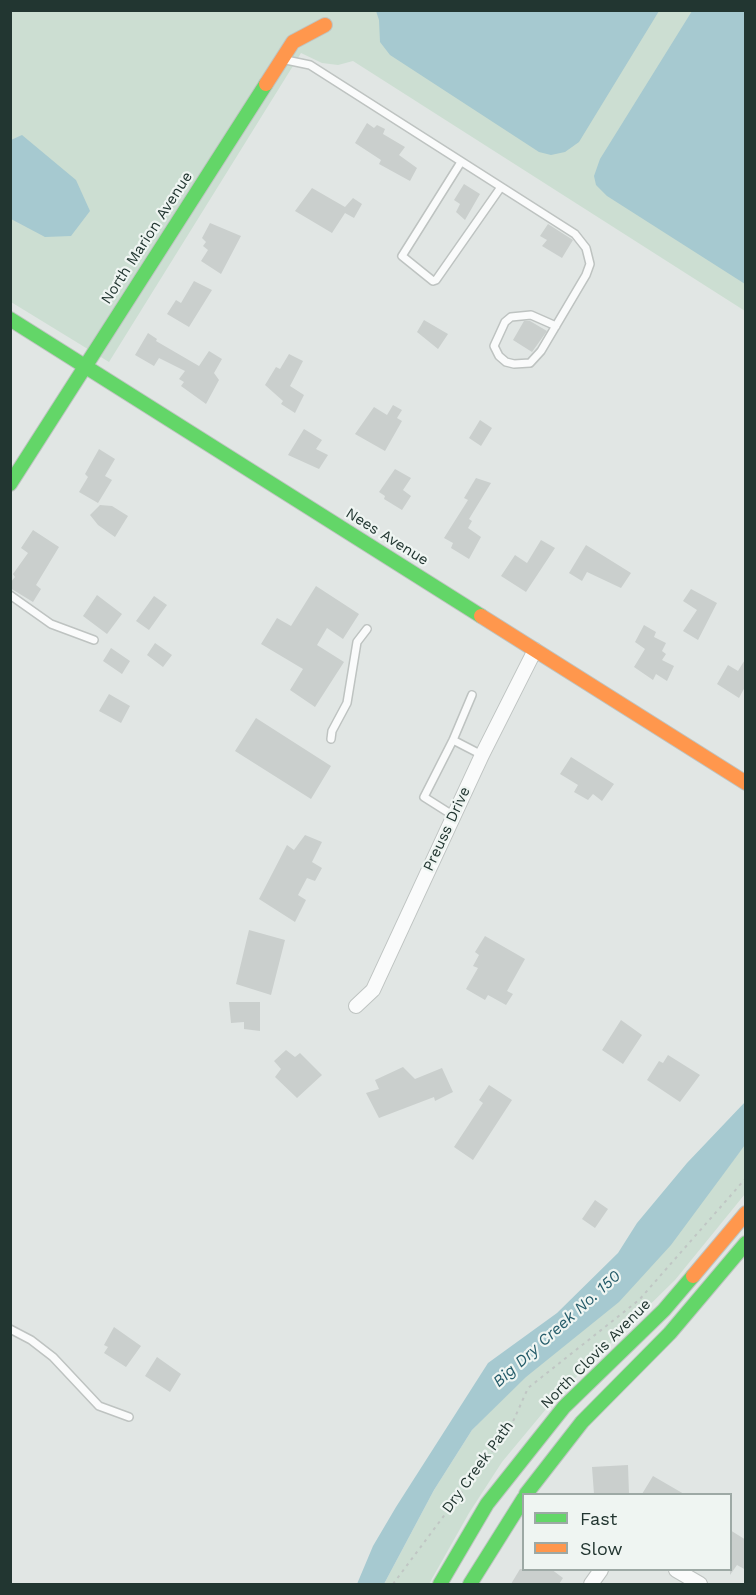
<!DOCTYPE html>
<style>
body{margin:0}
#map{position:relative;width:756px;height:1595px;overflow:hidden;background:#e1e6e4;font-family:"Work Sans",sans-serif}
canvas{display:block}
.frame{position:absolute;inset:0;border:12px solid #223631;pointer-events:none}
.legend{position:absolute;left:522px;top:1493px;width:210px;height:78px;box-sizing:border-box;background:#eff5f2;border:2px solid #9da9a5;margin:0;padding:8px 10px;list-style:none;font-size:18px;color:#223631}
.legend li{display:flex;align-items:center;gap:12px;height:30px}
.legend b{width:30px;border:2px solid #9da9a5}
</style>
<div id="map">
<canvas width="756" height="1595"></canvas>
<div class="frame"></div>
<ul class="legend">
<li><b style="height:8px;background:#63d668"></b>Fast</li>
<li><b style="height:8px;background:#ff974d"></b>Slow</li>
</ul>
</div>
<script>
const ctx = document.querySelector('canvas').getContext('2d');
ctx.lineJoin = 'round';
function fillPath(path, color) { ctx.fillStyle = color; ctx.fill(path, 'evenodd'); }
const poly = rows => new Path2D(rows.map(r => 'M' + r).join(''));
function stroke(path, color, width, dash) { ctx.strokeStyle = color; ctx.lineWidth = width; ctx.lineCap = dash ? 'butt' : 'round'; ctx.setLineDash(dash || []); ctx.stroke(path); }
function drawText(font, color, halo, rows, align = 'center') {
  ctx.font = font + ' "Work Sans",sans-serif'; ctx.lineWidth = 4.5; ctx.setLineDash([]); ctx.textBaseline = 'middle'; ctx.strokeStyle = halo; ctx.fillStyle = color; for (const [text, x, y, turn = 0] of rows) {
    ctx.save(); ctx.translate(x, y); ctx.rotate((+turn || 0) * Math.PI / 180); ctx.textAlign = isNaN(turn) ? turn : align; if (halo) ctx.strokeText(text, 0, 0); ctx.fillText(text, 0, 0); ctx.restore();
  }
}
const green = poly([
 [10,11,745,11,745,311,353,61,338,65,322,63,301,53,109,362,11,302],
 [745,1145,745,1194,675,1280,556,1397,502,1462,469,1513,429,1584,384,1584,434,1490,472,1430,715,1183]
]);
const water = poly([
 [376,11,376,10,659,11,579,142,565,152,551,155,539,152,390,55,380,42,379,20],
 [692,11,745,11,745,284,607,196,596,185,594,176,600,159],
 [22,135,76,180,90,211,71,236,45,237,11,219,11,140],
 [745,1102,745,1145,671,1245,619,1302,526,1377,472,1430,434,1490,384,1584,357,1584,373,1546,396,1507,488,1363,557,1313,618,1253,637,1223,687,1163]
]);
const building = poly([
 [367,123,374,128,377,125,385,129,383,134,405,147,399,155,417,168,410,181,379,164,381,160,355,143],
 [464,184,480,194,465,220,456,212,460,204,454,200],
 [312,188,345,207,353,198,362,204,354,218,345,213,332,233,295,211],
 [210,223,241,236,221,274,201,261,208,250,203,246,206,242,202,238],
 [548,224,573,240,562,258,542,246,547,240,540,236],
 [194,281,212,290,189,327,167,314,176,300,181,303],
 [424,320,448,334,438,349,417,332],
 [524,321,530,321,547,331,532,352,513,340],
 [148,333,157,339,156,341,199,366,209,351,222,359,214,373,219,380,206,404,181,386,184,382,179,379,185,371,159,358,154,366,135,355],
 [289,354,303,361,290,386,304,395,295,413,281,404,283,401,265,385,276,367,280,369],
 [393,405,402,410,397,418,402,421,385,451,355,434,374,407,387,415],
 [480,420,492,428,481,446,469,438],
 [304,429,322,440,316,449,328,455,319,469,288,455],
 [99,449,115,459,105,476,112,480,98,503,79,492,88,477,85,474],
 [395,469,411,478,403,490,411,496,402,510,384,499,385,496,379,492],
 [476,478,491,483,469,519,472,521,468,528,481,537,469,559,451,548,453,543,444,538,468,500,464,498],
 [100,505,112,506,128,516,115,537,98,525,90,515],
 [33,530,59,547,36,585,41,589,33,602,10,588,10,583,15,577,13,574,28,553,21,548],
 [541,540,555,548,526,592,501,576,515,555,527,563],
 [586,545,631,573,621,588,587,572,582,581,569,573],
 [316,586,359,614,343,639,327,628,317,645,344,662,315,707,290,690,303,669,261,644,277,618,291,626],
 [691,589,717,603,698,640,683,631,697,610,683,601],
 [97,595,122,614,107,634,83,616],
 [154,596,167,605,149,630,136,621],
 [644,625,656,632,654,637,666,643,662,651,666,654,662,660,674,666,667,681,656,674,653,680,634,667,645,649,635,642],
 [155,643,172,655,163,667,147,655],
 [111,648,130,661,122,674,103,661],
 [746,658,746,685,739,698,717,684,728,665,738,671],
 [109,694,130,706,121,723,99,711],
 [256,718,331,766,311,799,235,751],
 [571,757,614,784,602,801,593,794,588,800,574,792,578,785,560,774],
 [305,835,322,842,312,862,322,868,315,881,307,878,298,895,306,900,295,922,259,899,287,845,294,850],
 [249,930,285,940,271,995,236,984],
 [485,936,525,959,507,991,513,994,506,1005,488,995,485,1000,466,989,478,968,473,966,479,955,475,952],
 [229,1002,260,1002,260,1031,244,1029,244,1022,231,1023],
 [621,1020,642,1035,623,1064,602,1050],
 [286,1050,295,1057,300,1053,322,1075,297,1098,275,1077,281,1069,274,1061],
 [668,1055,700,1075,680,1102,647,1080,659,1061,663,1063],
 [403,1067,415,1079,442,1068,453,1092,435,1101,434,1097,379,1118,366,1093,379,1089,375,1080],
 [489,1085,512,1100,473,1160,454,1147,483,1103,479,1100],
 [595,1200,608,1209,595,1228,582,1219],
 [114,1327,141,1346,126,1367,104,1353,108,1347,104,1345],
 [157,1357,181,1374,170,1392,145,1376],
 [628,1465,629,1494,594,1494,592,1467],
 [653,1476,684,1494,642,1494],
 [730,1530,746,1540,746,1570,737,1565,730,1575],
 [520,1569,551,1569,563,1578,559,1584,511,1584]
]);
const path = poly([
 [393,1584,511,1426,528,1388,639,1300,746,1178]
]);
const lane = poly([
 [286,60,310,65,575,234,586,248,590,264,586,275,541,351,530,363,514,364,506,362,499,356,494,346,505,322,511,317,531,315,556,326],
 [461,162,402,256,433,281,436,280,501,187],
 [10,595,51,624,94,640],
 [331,739,332,731,347,703,357,642,367,629],
 [453,740,482,755],
 [454,816,424,797,453,740,472,695],
 [10,1329,31,1340,53,1357,99,1406,129,1417]
]);
const street = poly([
 [356,1006,373,990,482,755,535,650],
 [676,1570,700,1584],
 [591,1584,601,1570]
]);
const fast = poly([
 [10,319,481,616],
 [10,484,266,84],
 [526,1494,582,1422,670,1333,746,1243],
 [440,1584,487,1504,564,1407,664,1310,693,1276],
 [470,1584,524,1498]
]);
const slow = poly([
 [266,84,293,42,325,25],
 [481,616,746,783],
 [693,1276,746,1213]
]);
const streetNames = [
 ["North Marion Avenue",147,238,-57],
 ["Nees Avenue",387,537,32],
 ["Preuss Drive",447,829,-65],
 ["North Clovis Avenue",596,1354,-45],
 ["Dry Creek Path",478,1467,-54]
];
const waterNames = [
 ["Big Dry Creek No. 150",557,1329,-42]
];
fillPath(green, '#ccded2');
fillPath(water, '#a6c9d0');
fillPath(building, '#cacfcd');
stroke(lane, '#bec3c1', 10);
stroke(street, '#bec3c1', 16);
stroke(fast, '#bec4c1', 16);
stroke(slow, '#bec4c1', 16);
stroke(path, '#c0c6c4', 2, [3, 4.5]);
stroke(lane, '#fafbfb', 7);
stroke(street, '#fafbfb', 14);
stroke(fast, '#63d668', 14);
stroke(slow, '#ff974d', 14);
drawText('15px', '#223631', '#eff5f2', streetNames);
drawText('italic 16px', '#255c6a', '#eff5f2', waterNames);
</script>
